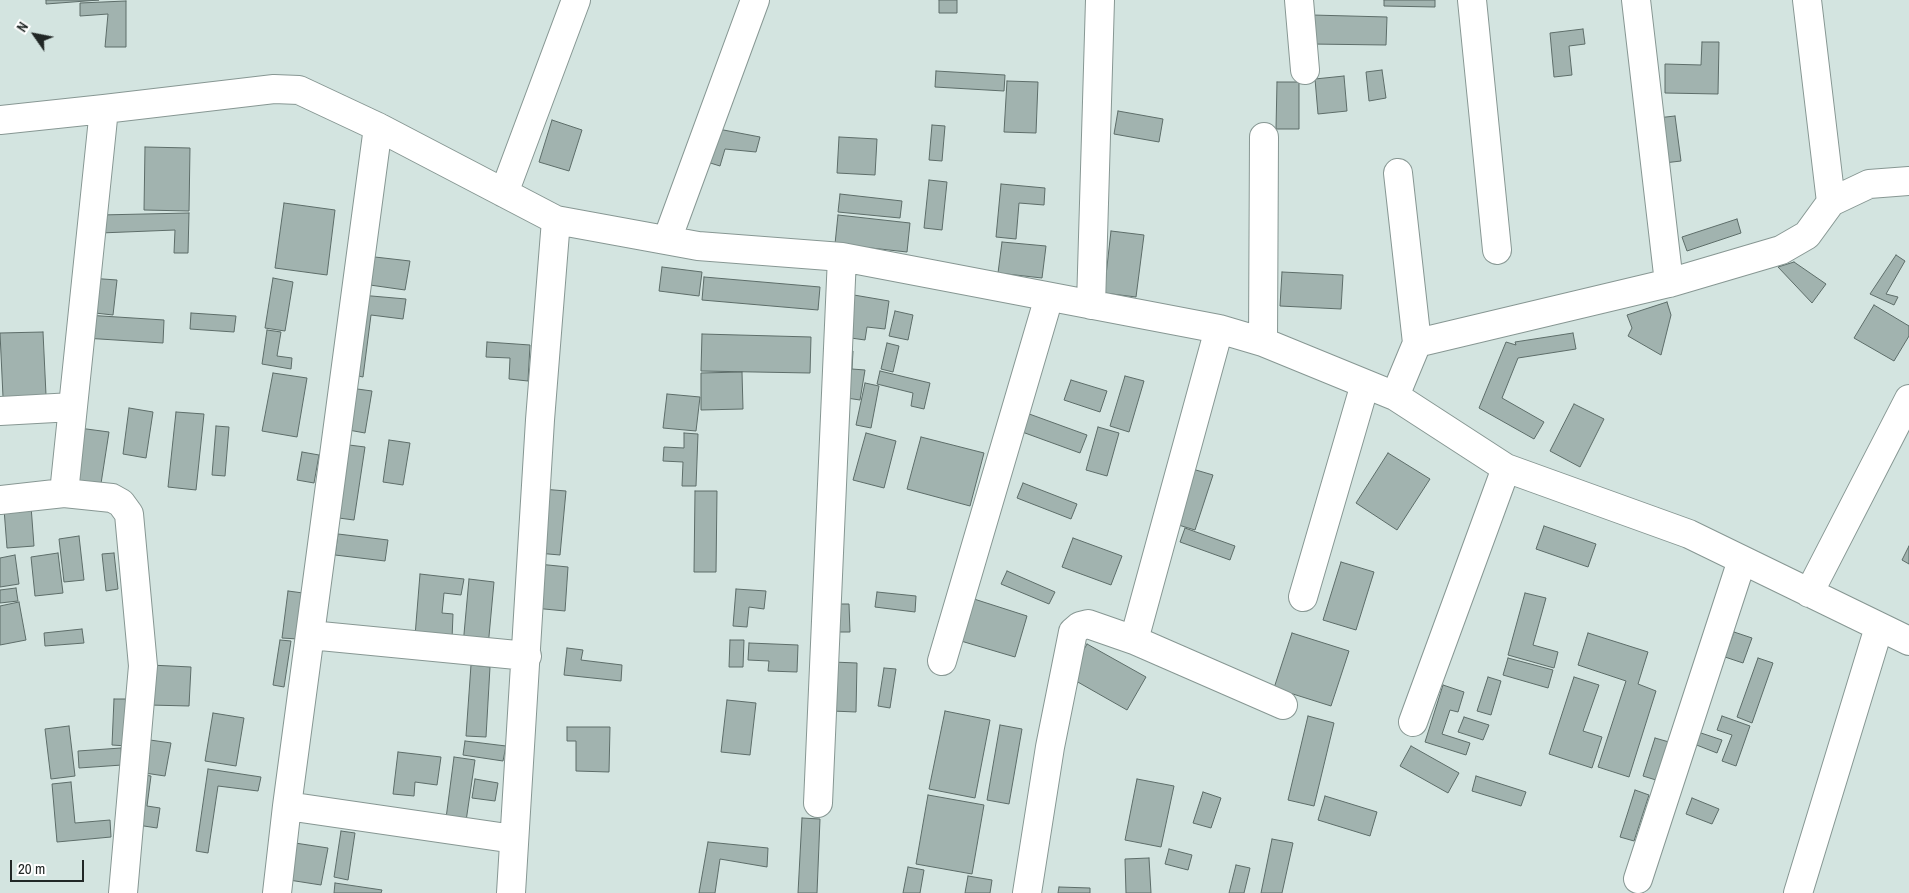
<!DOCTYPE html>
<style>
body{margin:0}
#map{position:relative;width:1909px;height:893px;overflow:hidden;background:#d3e4e0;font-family:"Archivo Narrow",sans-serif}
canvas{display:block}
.north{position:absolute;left:10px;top:10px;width:50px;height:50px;-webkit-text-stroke:4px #fff;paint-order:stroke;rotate:303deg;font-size:14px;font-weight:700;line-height:20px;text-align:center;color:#212726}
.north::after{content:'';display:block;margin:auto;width:18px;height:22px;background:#212726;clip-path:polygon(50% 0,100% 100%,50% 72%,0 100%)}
.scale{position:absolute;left:10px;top:860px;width:74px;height:22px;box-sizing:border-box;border:2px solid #212726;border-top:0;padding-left:6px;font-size:15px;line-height:18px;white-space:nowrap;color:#212726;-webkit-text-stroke:4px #fff;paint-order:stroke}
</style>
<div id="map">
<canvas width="1909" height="893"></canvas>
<div class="north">N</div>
<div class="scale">20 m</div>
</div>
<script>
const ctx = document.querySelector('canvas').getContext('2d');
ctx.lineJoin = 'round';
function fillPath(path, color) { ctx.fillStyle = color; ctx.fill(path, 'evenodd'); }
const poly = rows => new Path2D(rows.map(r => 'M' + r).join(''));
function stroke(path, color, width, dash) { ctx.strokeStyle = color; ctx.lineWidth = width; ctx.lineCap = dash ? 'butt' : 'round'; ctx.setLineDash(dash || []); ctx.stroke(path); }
const building = poly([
 [46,0,99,0,46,4,46,0],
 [939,0,957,0,957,13,939,13,939,0],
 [1384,0,1435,0,1435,7,1384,6,1384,0],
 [126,1,126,47,105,47,108,14,80,16,80,3,126,1],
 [1312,15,1387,17,1386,45,1311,44,1312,15],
 [1583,29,1585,44,1569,46,1572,75,1554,77,1550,33,1583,29],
 [1702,42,1719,42,1718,94,1665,93,1665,64,1701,65,1702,42],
 [1382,70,1386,98,1369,101,1366,72,1382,70],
 [936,71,1005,75,1004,91,935,87,936,71],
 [1344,76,1347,111,1318,114,1315,79,1344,76],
 [1007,81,1038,82,1036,133,1004,132,1007,81],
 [1277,82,1299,82,1299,129,1276,129,1277,82],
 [1118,111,1163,119,1159,142,1114,134,1118,111],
 [1675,116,1681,161,1664,163,1657,118,1675,116],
 [552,120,582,130,569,171,539,162,552,120],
 [932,125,945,126,942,161,929,160,932,125],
 [713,128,760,137,756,152,725,149,720,166,704,161,713,128],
 [839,137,877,139,875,175,837,173,839,137],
 [145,147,190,148,189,211,144,210,145,147],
 [929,180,947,182,942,230,924,228,929,180],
 [1001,184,1045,188,1044,205,1019,203,1016,239,996,237,1001,184],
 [840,194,902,201,900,218,838,212,840,194],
 [284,203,335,210,327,275,275,268,284,203],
 [189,213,188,253,174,253,175,230,100,233,100,215,189,213],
 [838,215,910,223,907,252,835,244,838,215],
 [1737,219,1741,233,1687,251,1682,237,1737,219],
 [1111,231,1144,235,1136,297,1104,293,1111,231],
 [1002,242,1046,246,1042,278,998,273,1002,242],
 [1896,255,1905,261,1886,294,1898,297,1894,305,1870,294,1896,255],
 [366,256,410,261,405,290,363,284,366,256],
 [1794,262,1826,284,1812,303,1778,267,1794,262],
 [662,267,702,272,699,296,659,291,662,267],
 [1282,272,1343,275,1341,309,1280,306,1282,272],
 [704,277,820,287,818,310,702,300,704,277],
 [89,278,117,280,113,315,86,312,89,278],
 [273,278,293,282,285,331,265,328,273,278],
 [848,294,889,301,885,329,867,327,865,340,844,337,848,294],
 [360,295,406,299,403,319,371,315,363,377,350,374,360,295],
 [1667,302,1671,315,1661,355,1628,336,1632,328,1627,315,1667,302],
 [1874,305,1909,326,1909,336,1894,361,1854,338,1874,305],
 [895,311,913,315,908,340,889,336,895,311],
 [191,313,236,316,234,332,190,329,191,313],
 [86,315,164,320,163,343,84,338,86,315],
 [267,330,281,332,277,356,292,358,291,369,262,364,267,330],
 [43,332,46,395,3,397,0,333,43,332],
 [1573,333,1576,349,1518,358,1502,398,1544,422,1534,439,1479,408,1506,342,1516,345,1515,342,1573,333],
 [702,334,811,337,810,373,701,371,702,334],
 [487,342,530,345,528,381,509,379,510,358,486,357,487,342],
 [887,343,899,346,893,372,881,369,887,343],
 [842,350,853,351,852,369,865,370,860,400,840,397,842,350],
 [880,371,930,383,924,409,911,406,913,393,877,384,880,371],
 [742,372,743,409,701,410,701,373,742,372],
 [273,373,307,378,297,437,262,431,273,373],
 [1125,376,1144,381,1129,432,1110,426,1125,376],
 [1071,380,1107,391,1100,412,1064,400,1071,380],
 [865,383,879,386,871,428,856,425,865,383],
 [350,388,372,391,365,433,343,429,350,388],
 [667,394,700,397,696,431,663,428,667,394],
 [1574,404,1604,419,1580,467,1550,451,1574,404],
 [129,408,153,412,146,458,123,454,129,408],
 [1021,411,1087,435,1080,453,1014,429,1021,411],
 [176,412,204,414,196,490,168,487,176,412],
 [216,426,229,427,225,476,212,475,216,426],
 [1098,427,1119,433,1107,476,1086,470,1098,427],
 [79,428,109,432,100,490,71,486,79,428],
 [684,433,698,434,696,486,682,486,683,462,663,461,664,447,684,448,684,433],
 [866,433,896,441,884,488,853,480,866,433],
 [921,437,984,453,970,506,907,489,921,437],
 [389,440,410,443,403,485,383,482,389,440],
 [341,444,365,447,354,520,331,517,341,444],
 [302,452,319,455,314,483,297,480,302,452],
 [1388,453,1430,479,1397,530,1356,503,1388,453],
 [1189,468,1213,475,1195,530,1172,523,1189,468],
 [1023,483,1077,504,1071,519,1017,498,1023,483],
 [542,489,566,491,560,555,537,553,542,489],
 [695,491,717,491,716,572,694,572,695,491],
 [31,506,34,546,7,548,4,509,31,506],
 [1544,526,1596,544,1588,567,1536,549,1544,526],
 [1185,528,1235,546,1230,560,1180,542,1185,528],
 [338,534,388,540,385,561,335,555,338,534],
 [79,536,84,580,64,582,59,539,79,536],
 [1073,538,1122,556,1111,585,1062,567,1073,538],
 [1909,546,1909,564,1902,560,1909,546],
 [58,553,63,593,35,596,31,557,58,553],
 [114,553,118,589,106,591,102,554,114,553],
 [15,555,19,584,0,587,0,558,15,555],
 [1341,562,1374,572,1356,630,1323,620,1341,562],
 [538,564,568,567,565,611,534,608,538,564],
 [1007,571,1055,592,1049,604,1001,584,1007,571],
 [420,574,464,579,461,595,444,593,442,613,453,614,452,639,415,636,420,574],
 [469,579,494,582,488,647,463,645,469,579],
 [16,588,18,601,0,603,0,590,16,588],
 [736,589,766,591,764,609,749,607,747,627,733,626,736,589],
 [288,591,303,593,298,639,282,638,288,591],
 [877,592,916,596,915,612,875,607,877,592],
 [1525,593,1546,598,1533,645,1558,652,1554,668,1508,655,1525,593],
 [974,599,1027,616,1015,657,961,641,974,599],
 [19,602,26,640,0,645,0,606,19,602],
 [829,604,849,604,850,632,829,632,829,604],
 [82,629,84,643,45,646,44,633,82,629],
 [1734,632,1752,638,1743,663,1725,657,1734,632],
 [1292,633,1349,651,1331,706,1274,688,1292,633],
 [1588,633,1648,652,1638,684,1656,691,1629,777,1598,767,1626,681,1578,665,1588,633],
 [280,640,291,641,284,687,273,685,280,640],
 [730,640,744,640,743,667,729,667,730,640],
 [749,643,798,645,797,672,768,671,769,661,748,660,749,643],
 [1087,644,1146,677,1127,710,1069,677,1087,644],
 [567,648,583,650,581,660,622,665,621,681,564,675,567,648],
 [1508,658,1553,670,1548,688,1503,675,1508,658],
 [1758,658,1773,663,1752,723,1737,717,1758,658],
 [832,662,857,663,856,712,832,711,832,662],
 [150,665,191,667,189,706,149,705,150,665],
 [471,665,490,667,486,737,466,736,471,665],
 [884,668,896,669,890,708,878,706,884,668],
 [1488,677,1501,681,1491,715,1477,711,1488,677],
 [1574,677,1599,685,1583,731,1602,737,1592,768,1549,754,1574,677],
 [1443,685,1464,692,1458,712,1450,710,1442,734,1470,743,1466,755,1425,742,1443,685],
 [114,699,130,699,127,746,112,745,114,699],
 [727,700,756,703,750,755,721,752,727,700],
 [945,711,990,720,975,798,929,789,945,711],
 [213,713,244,718,236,766,205,761,213,713],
 [1308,716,1334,723,1314,806,1288,800,1308,716],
 [1722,716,1750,726,1736,766,1722,761,1732,735,1717,730,1722,716],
 [1464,717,1489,725,1483,740,1458,732,1464,717],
 [1000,725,1022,729,1009,804,987,800,1000,725],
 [69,726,75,776,51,779,45,729,69,726],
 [567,727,610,727,609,772,576,771,576,741,567,741,567,727],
 [1698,732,1722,740,1717,753,1694,744,1698,732],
 [1655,738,1669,742,1656,780,1643,776,1655,738],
 [143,739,171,743,165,776,138,772,143,739],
 [465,741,506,746,503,761,463,755,465,741],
 [1411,746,1459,773,1448,793,1400,766,1411,746],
 [121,748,122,765,79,768,78,751,121,748],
 [398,752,441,757,437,785,415,782,414,796,393,794,398,752],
 [454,757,475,760,465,828,445,826,454,757],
 [208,769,261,777,258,791,218,786,208,853,196,851,208,769],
 [138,774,151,776,147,806,160,808,157,828,131,824,138,774],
 [1476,776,1526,792,1521,806,1472,791,1476,776],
 [475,779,498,783,495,801,472,798,475,779],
 [1137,779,1174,786,1161,847,1125,840,1137,779],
 [71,782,75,823,110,820,111,837,57,842,52,784,71,782],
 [1635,790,1649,795,1634,841,1620,837,1635,790],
 [1203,792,1221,798,1211,828,1193,823,1203,792],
 [928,795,984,805,972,874,916,864,928,795],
 [1325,796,1377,812,1370,836,1318,820,1325,796],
 [1692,798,1719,809,1712,824,1686,814,1692,798],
 [802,818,820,819,817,893,798,893,802,818],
 [341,831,355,833,348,880,334,877,341,831],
 [1272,839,1293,843,1282,893,1261,893,1272,839],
 [708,842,768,848,767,867,720,859,715,893,699,893,708,842],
 [295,843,328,848,321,885,289,880,295,843],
 [1169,849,1192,855,1188,870,1165,864,1169,849],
 [1149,858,1151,893,1126,893,1125,859,1149,858],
 [1236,865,1250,868,1244,893,1229,893,1236,865],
 [908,867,924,870,920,893,903,893,908,867],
 [968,876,992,880,990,893,965,893,968,876],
 [335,883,382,890,381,893,334,893,335,883],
 [1059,887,1090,888,1090,893,1058,893,1059,887]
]);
const street = poly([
 [1299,0,1305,70],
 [1472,0,1497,250],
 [1636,0,1669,283],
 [1807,0,1831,202],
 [0,120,104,109,274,89,299,90,378,127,556,220,698,246,842,257,1219,329,1263,342,1395,396,1506,468,1689,534,1909,641],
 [504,193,576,0],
 [667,240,755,0],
 [1091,305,1100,0],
 [1263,342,1264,137],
 [1417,343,1669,283,1781,250,1807,235,1831,202,1869,184,1909,181],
 [1395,396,1417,343,1398,173],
 [0,411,73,407],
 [64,493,104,109],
 [0,500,64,493,112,498,121,503,129,514,143,666,123,893],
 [1809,593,1909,399],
 [1303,597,1365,384],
 [310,635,527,656],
 [1134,640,1219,329],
 [942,661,1049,297],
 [1413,722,1506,468],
 [818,803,842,257],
 [287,806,514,839],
 [1638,879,1742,560],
 [277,893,287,806,378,127],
 [511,893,540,420,556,220],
 [1027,893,1050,747,1073,632,1080,626,1088,624,1134,640,1283,705],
 [1798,893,1879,627]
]);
fillPath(building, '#a1b3af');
stroke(building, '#5d6d69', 1);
stroke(street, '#879793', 30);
stroke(street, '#fff', 28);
</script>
